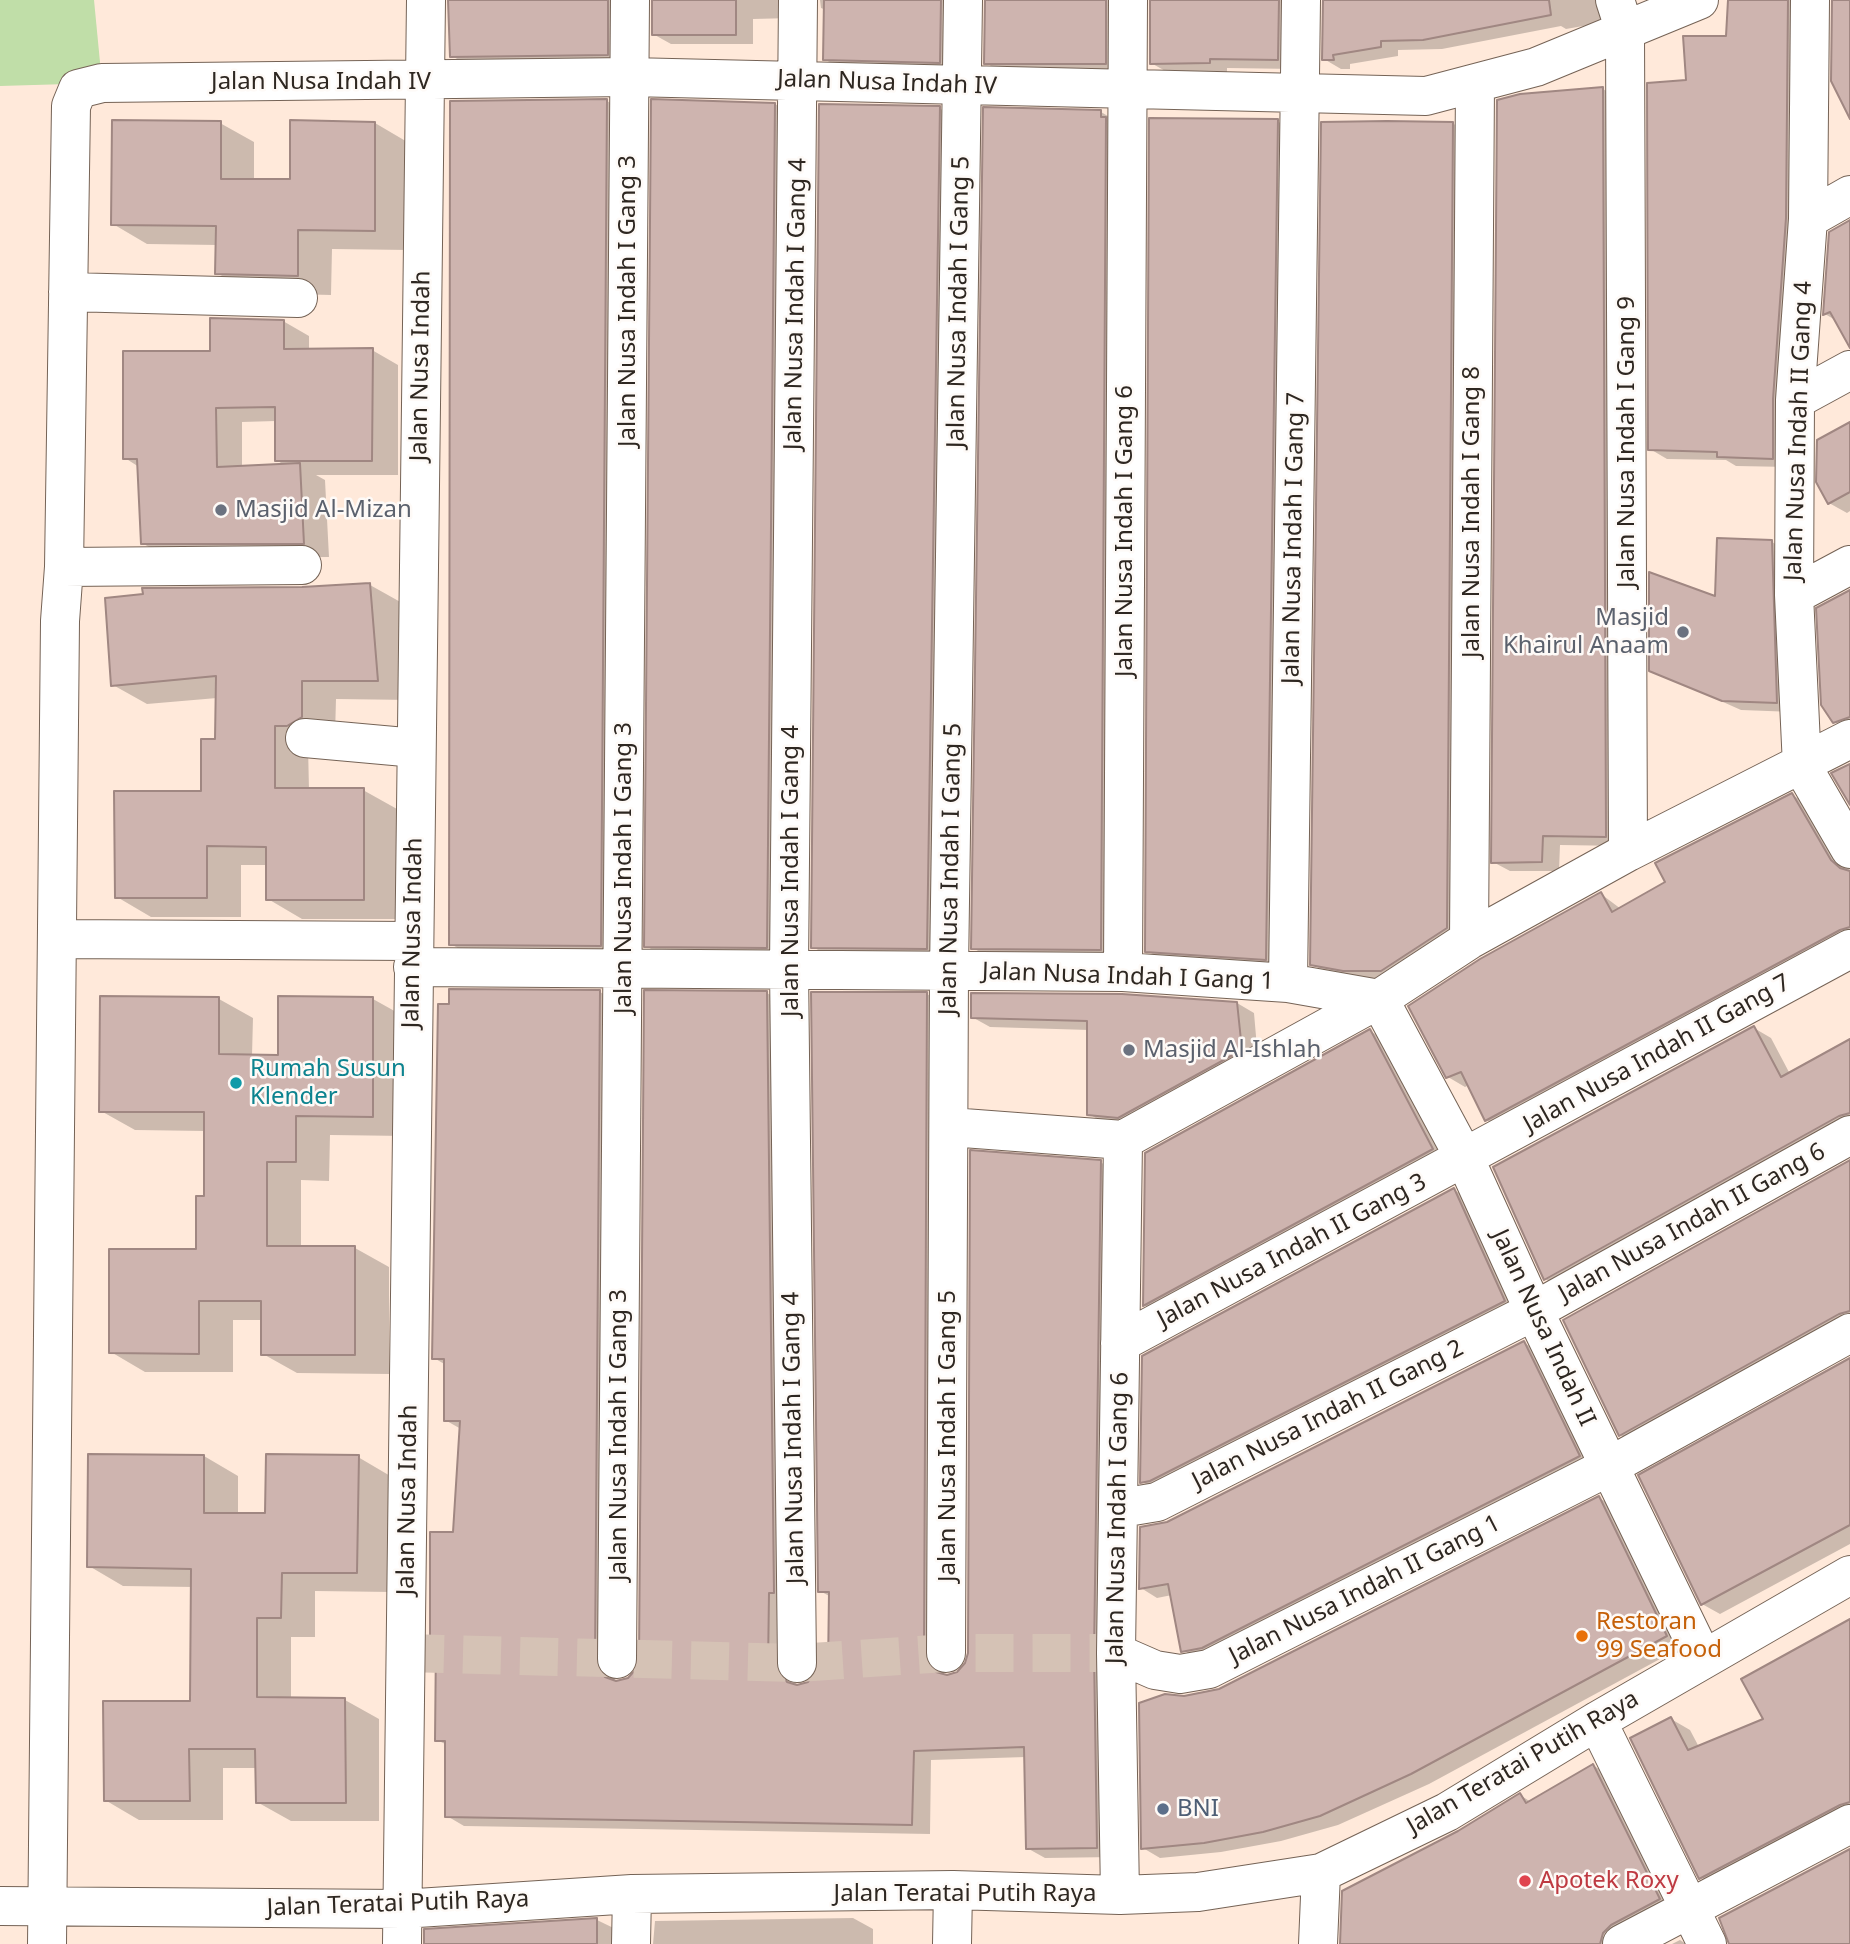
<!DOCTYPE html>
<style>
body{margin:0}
canvas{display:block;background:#ffe9da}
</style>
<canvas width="1850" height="1944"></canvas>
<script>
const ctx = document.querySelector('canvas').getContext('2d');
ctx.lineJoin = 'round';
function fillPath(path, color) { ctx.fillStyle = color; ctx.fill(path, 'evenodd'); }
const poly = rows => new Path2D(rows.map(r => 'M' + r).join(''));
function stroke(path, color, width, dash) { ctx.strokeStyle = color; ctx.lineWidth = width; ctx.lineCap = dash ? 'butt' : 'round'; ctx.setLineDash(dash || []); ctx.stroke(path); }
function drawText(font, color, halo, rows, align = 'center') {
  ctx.font = font + ' "Noto Sans",sans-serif'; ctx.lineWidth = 5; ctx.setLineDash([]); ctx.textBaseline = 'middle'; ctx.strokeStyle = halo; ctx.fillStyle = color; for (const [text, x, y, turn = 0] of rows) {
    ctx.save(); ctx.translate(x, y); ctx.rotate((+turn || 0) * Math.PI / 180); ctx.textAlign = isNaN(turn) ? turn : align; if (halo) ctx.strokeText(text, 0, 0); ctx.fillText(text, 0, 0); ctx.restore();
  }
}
const green = poly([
 [0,0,94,0,102,83,0,86]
]);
const shadow = poly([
 [450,0,628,0,625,64,469,66,452,56],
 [652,0,796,0,793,18,753,19,753,44,671,44,653,34],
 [820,0,961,0,957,72,842,69,824,59,826,10,821,8],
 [987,0,1126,0,1123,73,1003,73,986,63],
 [1152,0,1299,0,1295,69,1227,68,1227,72,1169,73,1151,63],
 [1322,0,1602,0,1606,22,1566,29,1561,26,1442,49,1398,50,1398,56,1350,64,1350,69,1341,69,1324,59],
 [1729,0,1808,0,1789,467,1736,466,1726,460,1667,459,1650,449,1687,82,1728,38],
 [1603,89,1620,99,1623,846,1560,845,1559,871,1510,871,1493,862],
 [607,101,627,112,620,957,471,956,451,944],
 [775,104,792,114,784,956,663,956,646,946],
 [939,108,956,118,944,957,830,957,813,947],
 [1101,112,1118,122,1118,959,990,958,973,948],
 [1277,121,1294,131,1283,968,1164,960,1147,951],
 [220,123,254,142,254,181,292,181,375,123,409,143,408,250,332,249,331,295,251,293,217,273,217,245,147,244,113,224],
 [1452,123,1469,133,1464,938,1399,980,1362,979,1329,974,1312,964],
 [1850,221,1850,345,1837,321,1825,314,1831,233],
 [283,321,309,336,309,350,372,350,398,365,398,475,316,475,325,480,329,557,168,558,142,543,139,467,125,458],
 [276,421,276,460,286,466,242,468,242,422],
 [1850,424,1850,511,1847,513,1829,503],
 [1772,542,1789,552,1794,712,1741,710,1651,670],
 [370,585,404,604,412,700,336,699,335,736,308,745,309,790,363,790,397,809,397,919,302,919,268,899,268,865,241,865,241,917,151,917,117,897,203,793,216,741,217,698,147,704,113,685,302,589],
 [1850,592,1850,731,1834,722],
 [1792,795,1810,805,1850,870,1850,943,1504,1130,1486,1120,1469,1085,1465,1087,1448,1077,1601,894,1621,909,1667,883],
 [600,992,618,1002,612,1670,616,1682,629,1679,638,1670,767,993,785,1003,794,1680,798,1686,830,1671,831,1597,820,1591,927,994,944,1004,941,1664,945,1676,958,1673,967,1664,1100,1162,1118,1172,1115,1857,1045,1858,1027,1848,1026,1757,931,1760,930,1834,464,1826,447,1816,447,1745,437,1740,438,1641,432,1638,454,1534,461,1429,445,1420,446,1365,434,1358],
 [219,999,253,1018,252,1056,280,1057,373,999,407,1018,406,1136,330,1135,329,1181,301,1180,301,1248,355,1248,389,1267,389,1374,297,1373,263,1354,263,1320,233,1320,233,1372,145,1372,111,1352,198,1251,205,1198,205,1131,135,1130,101,1111],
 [1237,1003,1254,1013,1258,1059,1136,1127,1106,1124,1089,1114,1089,1030,990,1027,972,1017],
 [1754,1028,1771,1038,1790,1074,1850,1041,1850,1129,1563,1289,1545,1279],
 [1370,1031,1387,1041,1449,1159,1161,1315,1144,1305],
 [1850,1162,1850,1327,1638,1445,1620,1435],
 [1454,1190,1471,1199,1521,1311,1159,1491,1142,1482],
 [1524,1343,1541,1352,1596,1466,1200,1660,1183,1650,1172,1595,1157,1598,1141,1588,1167,1523],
 [1850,1360,1850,1544,1720,1614,1702,1604],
 [204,1456,238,1476,238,1515,267,1515,358,1457,392,1477,391,1592,315,1591,315,1637,291,1637,291,1699,345,1700,379,1719,379,1821,291,1821,257,1802,257,1768,223,1768,223,1820,139,1820,105,1800,192,1702,193,1587,123,1586,89,1566],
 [1599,1498,1617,1508,1684,1646,1429,1784,1338,1825,1281,1841,1221,1852,1160,1858,1143,1848,1184,1697,1219,1690],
 [1850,1621,1850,1820,1720,1888,1700,1877,1671,1719,1690,1730,1699,1747,1765,1720],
 [1594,1766,1613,1777,1679,1910,1622,1944,1342,1944,1459,1832,1520,1795,1531,1802],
 [853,1918,873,1929,873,1944,653,1944,655,1921],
 [597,1920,628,1935,629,1944,424,1944],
 [1680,1940,1686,1944,1672,1944]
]);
const building = poly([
 [448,0,608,0,608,55,450,57,448,0],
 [652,0,736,0,736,35,652,35,652,0],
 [824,0,941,0,940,63,823,60,824,0],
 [985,0,1106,0,1106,64,984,64,985,0],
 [1150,0,1279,0,1278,60,1210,59,1210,63,1150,64,1150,0],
 [1323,0,1549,0,1551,15,1423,40,1381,41,1381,47,1333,55,1334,60,1322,60,1323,0],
 [1728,0,1788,0,1786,218,1773,399,1773,459,1717,457,1717,452,1648,450,1647,83,1686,80,1683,36,1726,36,1728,0],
 [1832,0,1850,0,1850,119,1831,81,1832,0],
 [1603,87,1606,837,1543,836,1542,862,1491,863,1497,100,1520,94,1603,87],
 [607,99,601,946,449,945,450,101,607,99],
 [651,99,775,103,767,948,644,947,651,99],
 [819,104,940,106,927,949,811,948,819,104],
 [983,107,1101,110,1101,117,1106,117,1101,950,971,949,983,107],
 [1149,118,1278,119,1266,960,1145,952,1149,118],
 [112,120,221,121,221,179,290,179,290,120,375,122,375,231,298,230,298,276,215,274,216,226,111,225,112,120],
 [1387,121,1453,122,1447,928,1381,971,1343,971,1310,965,1321,122,1387,121],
 [1850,220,1850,348,1830,312,1823,315,1829,232,1850,220],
 [210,318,284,320,284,349,373,348,372,461,275,461,275,407,216,408,217,467,300,463,304,544,141,544,137,459,123,459,123,351,210,351,210,318],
 [1850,422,1850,492,1828,504,1816,482,1817,440,1850,422],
 [1717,538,1772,540,1777,703,1722,701,1649,671,1649,572,1715,596,1717,538],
 [370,583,378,681,302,681,302,717,287,726,275,726,275,788,364,788,364,900,266,900,266,847,207,846,207,898,115,898,114,791,201,791,201,739,215,739,216,676,111,686,105,598,143,594,142,588,302,587,370,583],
 [1850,590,1850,717,1833,723,1821,705,1816,608,1850,590],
 [1850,764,1850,805,1831,773,1850,764],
 [1792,793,1831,860,1840,868,1850,871,1850,927,1840,930,1485,1121,1461,1072,1446,1078,1408,1006,1480,959,1601,892,1612,912,1665,882,1655,863,1792,793],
 [449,989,600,990,595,1659,598,1670,605,1677,616,1681,628,1678,636,1669,639,1659,644,990,767,991,774,1593,769,1593,768,1667,776,1668,787,1682,797,1685,808,1682,817,1669,828,1669,829,1592,818,1592,811,992,927,992,924,1653,927,1664,936,1672,947,1675,957,1672,965,1663,968,1653,970,1150,1101,1160,1094,1653,1097,1848,1026,1849,1024,1747,914,1751,912,1825,445,1817,445,1741,435,1741,436,1639,430,1639,430,1532,453,1532,460,1421,444,1421,444,1359,432,1359,438,1004,449,1004,449,989],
 [971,993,1122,994,1237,1002,1242,1050,1118,1118,1087,1115,1087,1021,971,1018,971,993],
 [100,996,219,997,219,1054,278,1055,278,996,373,997,373,1117,296,1116,296,1162,267,1162,267,1246,355,1246,355,1355,261,1355,261,1301,199,1301,199,1354,109,1353,109,1249,196,1249,196,1196,204,1196,204,1112,99,1112,100,996],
 [1754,1026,1781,1077,1850,1039,1850,1113,1839,1116,1544,1280,1493,1167,1754,1026],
 [1370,1029,1433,1149,1143,1306,1145,1153,1370,1029],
 [1850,1160,1850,1311,1839,1314,1619,1436,1563,1320,1850,1160],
 [1454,1188,1505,1301,1150,1481,1140,1483,1142,1356,1454,1188],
 [1524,1341,1580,1456,1202,1648,1181,1652,1168,1584,1139,1589,1140,1527,1167,1522,1524,1341],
 [1850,1358,1850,1525,1701,1605,1638,1475,1850,1358],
 [88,1454,204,1455,204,1513,265,1513,266,1454,359,1455,357,1573,282,1573,281,1618,257,1618,257,1697,345,1698,346,1803,256,1803,255,1749,189,1749,190,1801,104,1801,103,1701,190,1701,191,1569,87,1567,88,1454],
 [1599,1496,1667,1636,1411,1774,1320,1816,1263,1832,1204,1843,1141,1849,1139,1703,1165,1694,1184,1696,1219,1689,1599,1496],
 [1850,1619,1850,1802,1840,1805,1699,1879,1630,1738,1671,1717,1688,1750,1763,1719,1741,1679,1850,1619],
 [1593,1764,1660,1899,1611,1925,1603,1933,1600,1944,1340,1944,1342,1891,1458,1831,1520,1793,1526,1803,1593,1764],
 [1850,1849,1850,1944,1729,1944,1719,1918,1850,1849],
 [597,1918,597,1944,424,1944,424,1929,597,1918]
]);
const minorTunnel = poly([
 [406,1653,797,1663,946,1653,1116,1653]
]);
const minor = poly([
 [1615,0,1625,31,1628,852],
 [1810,0,1808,219,1795,400,1794,595,1802,766,1850,849],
 [1808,219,1850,195],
 [68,292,298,298],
 [1795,400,1850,370],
 [64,567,302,565],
 [1794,595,1850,565],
 [305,738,416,748],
 [57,939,413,941],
 [1469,940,1475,84],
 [413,967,1123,972,1288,983,1379,999,1465,1159,1534,1311,1703,1659],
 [1123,972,1128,0],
 [1288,983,1301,0],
 [950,1127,1123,1140,1379,999,1469,940,1628,852,1850,739],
 [1120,1343,1850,949],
 [1119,1502,1133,1506,1157,1502,1534,1311,1850,1135],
 [946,1653,949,971,963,0],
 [1116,1653,1155,1670,1180,1674,1209,1669,1608,1467,1850,1333],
 [617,1659,630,0],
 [797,1663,789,968,798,0],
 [1597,1721,1707,1944],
 [1120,1895,1116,1653,1123,1140],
 [0,1906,402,1909,632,1894,953,1890,1120,1895,1198,1892,1321,1873,1447,1812,1597,1721,1850,1575],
 [47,1944,60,621,64,567,71,106,78,89,102,83,630,77,1426,96,1536,67,1699,0],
 [402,1944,426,0],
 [631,1944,632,1894],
 [952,1944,953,1890],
 [1318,1944,1321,1873],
 [1622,1944,1850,1824]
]);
const markers = [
 [221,510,7,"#6b7280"],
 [1683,632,7,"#6b7280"],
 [1129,1050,7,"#6b7280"],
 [236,1083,7,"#0f9aa8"],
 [1582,1636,7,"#e8710a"],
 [1163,1809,7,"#5c6f8a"],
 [1525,1881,7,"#e0444e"]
];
const streetNames = [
 ["Jalan Nusa Indah IV",321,82],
 ["Jalan Nusa Indah IV",887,83,2],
 ["Jalan Nusa Indah I Gang 3",628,301,-90],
 ["Jalan Nusa Indah I Gang 5",959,302,-89],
 ["Jalan Nusa Indah I Gang 4",796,304,-89],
 ["Jalan Nusa Indah",421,366,-89],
 ["Jalan Nusa Indah II Gang 4",1799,431,-88],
 ["Jalan Nusa Indah I Gang 9",1627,442,-90],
 ["Jalan Nusa Indah I Gang 8",1472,512,-90],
 ["Jalan Nusa Indah I Gang 6",1125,531,-90],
 ["Jalan Nusa Indah I Gang 7",1294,538,-89],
 ["Jalan Nusa Indah I Gang 3",624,868,-90],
 ["Jalan Nusa Indah I Gang 5",951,869,-89],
 ["Jalan Nusa Indah I Gang 4",791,871,-90],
 ["Jalan Nusa Indah",413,933,-89],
 ["Jalan Nusa Indah I Gang 1",1128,977,2],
 ["Jalan Nusa Indah II Gang 7",1657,1054,-29],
 ["Jalan Nusa Indah II Gang 6",1692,1223,-29],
 ["Jalan Nusa Indah II Gang 3",1292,1251,-28],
 ["Jalan Nusa Indah II",1543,1328,65],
 ["Jalan Nusa Indah II Gang 2",1328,1415,-27],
 ["Jalan Nusa Indah I Gang 3",619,1435,-90],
 ["Jalan Nusa Indah I Gang 5",948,1436,-90],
 ["Jalan Nusa Indah I Gang 4",794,1438,-91],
 ["Jalan Nusa Indah",408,1500,-89],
 ["Jalan Nusa Indah I Gang 6",1118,1518,-89],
 ["Jalan Nusa Indah II Gang 1",1365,1590,-27],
 ["Jalan Teratai Putih Raya",1523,1763,-30],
 ["Jalan Teratai Putih Raya",965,1894],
 ["Jalan Teratai Putih Raya",398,1904,-2]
];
const worshipNames = [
 ["Masjid Al-Mizan",235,510],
 ["Masjid",1669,618,"right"],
 ["Khairul Anaam",1669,646,"right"],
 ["Masjid Al-Ishlah",1143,1050]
];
const cultureNames = [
 ["Rumah Susun",250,1069],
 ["Klender",250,1097]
];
const foodNames = [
 ["Restoran",1596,1622],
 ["99 Seafood",1596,1650]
];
const serviceNames = [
 ["BNI",1177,1809]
];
const healthNames = [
 ["Apotek Roxy",1539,1881]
];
fillPath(green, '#c0dea8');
fillPath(shadow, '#0003');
fillPath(building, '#ceb4af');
stroke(building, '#a08782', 2);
stroke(minorTunnel, '#d5c2b5', 38, [38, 19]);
stroke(minor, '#756356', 40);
stroke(minor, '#fff', 38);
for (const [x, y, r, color] of markers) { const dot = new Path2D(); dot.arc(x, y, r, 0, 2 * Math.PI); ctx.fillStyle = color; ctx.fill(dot); stroke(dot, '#fefaf7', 2.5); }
drawText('24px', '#2e2721', '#fefaf7', streetNames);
drawText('24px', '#5b616d', '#fefaf7', worshipNames, 'left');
drawText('24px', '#0d838f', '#fefaf7', cultureNames, 'left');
drawText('24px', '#c56008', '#fefaf7', foodNames, 'left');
drawText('24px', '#4e5e75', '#fefaf7', serviceNames, 'left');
drawText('24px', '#be3a42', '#fefaf7', healthNames, 'left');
</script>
